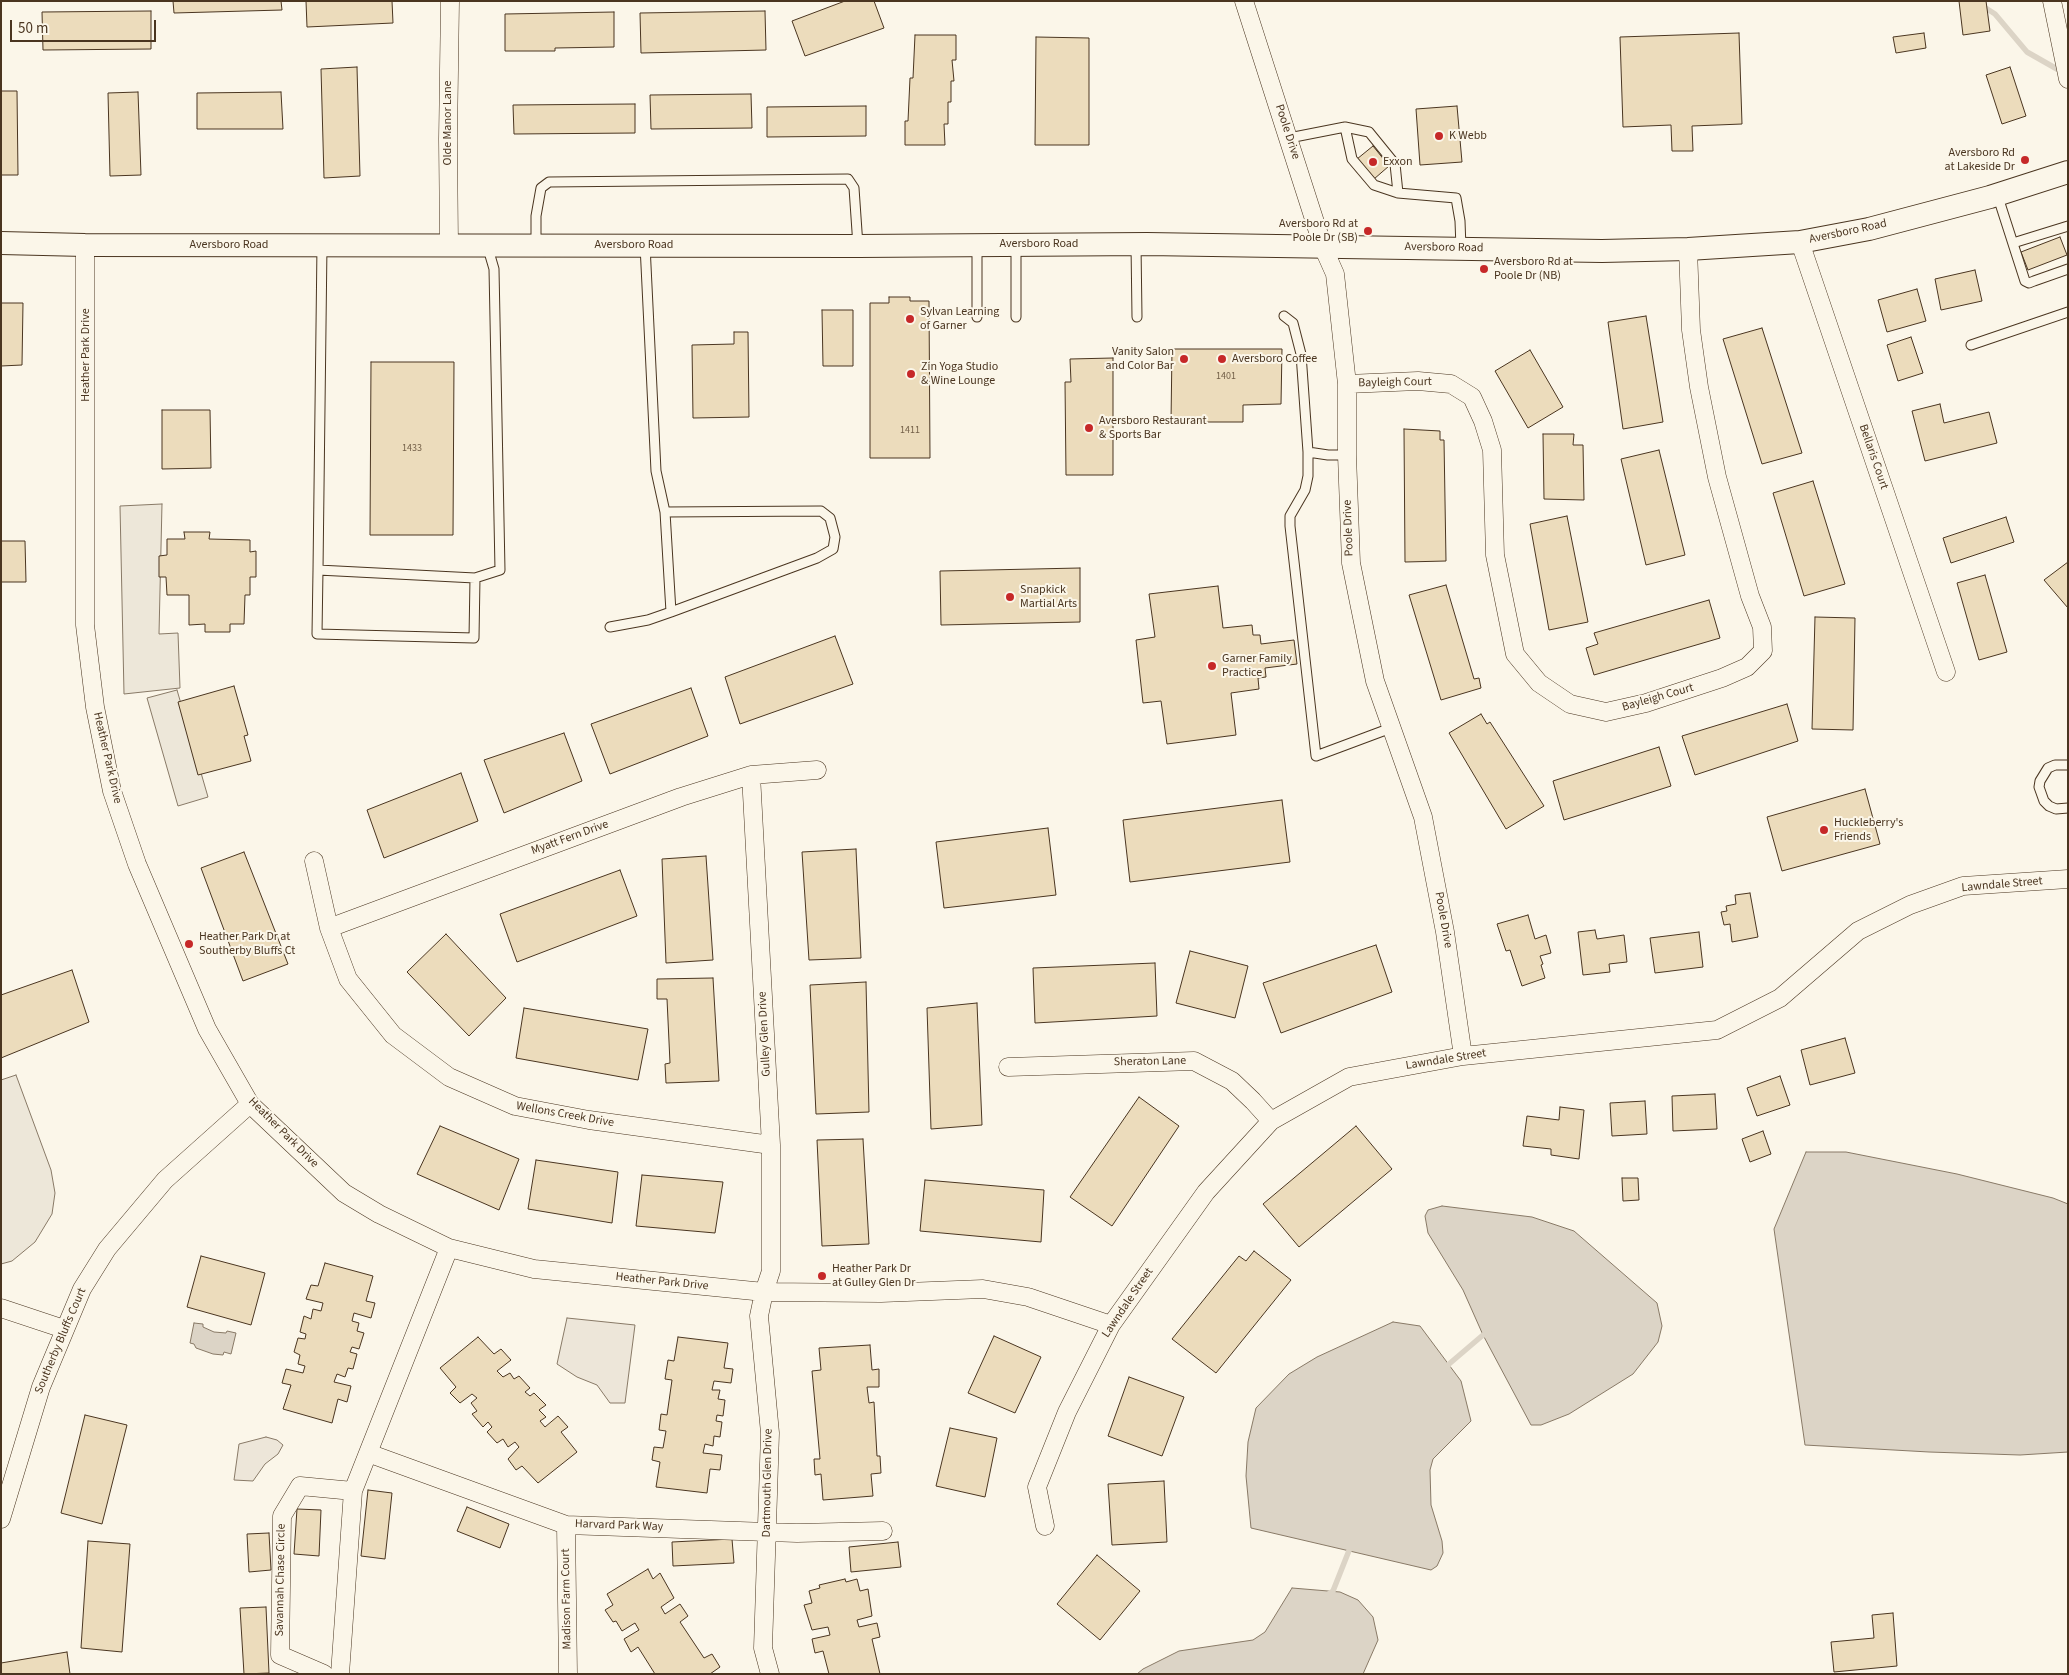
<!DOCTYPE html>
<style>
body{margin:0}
#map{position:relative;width:2069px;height:1675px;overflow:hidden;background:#fbf6e9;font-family:"Source Sans 3",sans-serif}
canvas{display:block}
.frame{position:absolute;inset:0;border:2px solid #4a3520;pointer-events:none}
.scale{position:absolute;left:10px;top:20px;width:146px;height:22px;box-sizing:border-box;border:2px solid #4a3520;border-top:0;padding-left:6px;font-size:15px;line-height:18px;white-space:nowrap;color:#4a3520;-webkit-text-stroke:4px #fbf6e9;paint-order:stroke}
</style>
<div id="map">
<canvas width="2069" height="1675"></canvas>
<div class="frame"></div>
<div class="scale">50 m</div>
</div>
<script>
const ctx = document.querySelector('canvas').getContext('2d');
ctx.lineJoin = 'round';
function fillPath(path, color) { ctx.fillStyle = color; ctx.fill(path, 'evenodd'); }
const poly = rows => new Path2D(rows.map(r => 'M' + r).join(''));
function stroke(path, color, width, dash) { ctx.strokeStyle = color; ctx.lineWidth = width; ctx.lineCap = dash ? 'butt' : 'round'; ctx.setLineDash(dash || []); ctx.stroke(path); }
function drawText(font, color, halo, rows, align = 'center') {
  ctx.font = font + ' "Source Sans 3",sans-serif'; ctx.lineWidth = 4; ctx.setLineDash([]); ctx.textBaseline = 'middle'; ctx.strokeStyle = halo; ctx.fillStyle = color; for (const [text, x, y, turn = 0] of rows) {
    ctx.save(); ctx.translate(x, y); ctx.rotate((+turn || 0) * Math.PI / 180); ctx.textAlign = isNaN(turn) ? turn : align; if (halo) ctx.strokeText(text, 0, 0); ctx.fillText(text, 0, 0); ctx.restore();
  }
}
const green = poly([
 [567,1318,635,1325,625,1403,610,1403,597,1385,577,1377,557,1364,567,1318],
 [266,1437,277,1440,283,1445,278,1454,265,1464,253,1481,234,1480,239,1444,266,1437]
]);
const parking = poly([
 [162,504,159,634,178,633,180,688,124,694,120,506,162,504],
 [177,690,208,797,178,806,147,698,177,690],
 [16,1075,51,1170,55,1193,52,1214,35,1242,12,1261,1,1264,1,1080,16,1075]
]);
const water = poly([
 [1806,1152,1846,1152,1957,1174,2053,1198,2068,1204,2068,1452,2020,1455,1929,1452,1805,1445,1774,1229,1806,1152],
 [1442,1206,1532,1217,1574,1231,1657,1303,1662,1326,1658,1342,1633,1374,1569,1414,1541,1425,1531,1425,1483,1335,1463,1290,1428,1233,1425,1216,1428,1210,1442,1206],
 [1393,1322,1420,1326,1461,1381,1471,1421,1433,1459,1430,1470,1431,1505,1442,1541,1443,1553,1437,1566,1431,1570,1251,1528,1246,1476,1248,1442,1256,1408,1289,1374,1317,1357,1393,1322],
 [194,1323,203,1324,203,1327,214,1332,226,1333,227,1331,236,1333,231,1354,224,1352,223,1355,213,1354,196,1348,194,1344,190,1343,194,1323],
 [1292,1588,1340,1592,1358,1600,1373,1617,1378,1640,1363,1674,1137,1674,1143,1669,1179,1651,1253,1640,1265,1632,1292,1588]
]);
const stream = poly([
 [1981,5,1995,14,2027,52,2064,73],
 [1446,1370,1449,1364,1483,1335,1490,1334],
 [1327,1595,1333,1591,1352,1543]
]);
const building = poly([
 [173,1,281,1,282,10,174,13,173,1],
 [306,1,392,1,393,23,307,27,306,1],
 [845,1,874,1,884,28,805,56,792,21,845,1],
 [1959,1,1986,1,1990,31,1963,35,1959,1],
 [151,11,151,49,43,50,42,12,151,11],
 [765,11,766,50,641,53,640,13,765,11],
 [614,12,614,47,555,48,555,51,505,51,505,14,614,12],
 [1739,33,1742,124,1692,126,1693,151,1672,151,1671,125,1623,127,1620,37,1739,33],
 [1924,33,1926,48,1896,53,1893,37,1924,33],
 [915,35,956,35,956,60,952,60,954,81,951,81,951,102,948,102,948,124,944,124,945,145,905,145,905,121,908,121,910,78,913,78,915,35],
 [1036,37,1089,38,1089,145,1035,145,1036,37],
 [357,67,360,176,324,178,321,69,357,67],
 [2010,67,2026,116,2002,124,1986,75,2010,67],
 [1,91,17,91,18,175,1,175,1,91],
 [138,92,141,175,110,176,108,93,138,92],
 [281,92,283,129,197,129,197,93,281,92],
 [751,94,752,128,651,129,650,95,751,94],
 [635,104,635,133,514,134,513,105,635,104],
 [866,106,866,136,767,137,767,107,866,106],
 [1457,106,1462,162,1420,165,1416,109,1457,106],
 [1373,146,1389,166,1374,179,1357,159,1373,146],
 [2060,237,2067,255,2028,270,2021,252,2060,237],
 [1975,270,1982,301,1941,310,1935,279,1975,270],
 [1917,289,1926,321,1887,332,1878,300,1917,289],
 [889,297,910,297,910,301,929,301,930,458,870,458,870,303,889,303,889,297],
 [1,303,23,303,22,365,1,366,1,303],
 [822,310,853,310,853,366,823,366,822,310],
 [1646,316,1663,422,1623,429,1608,322,1646,316],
 [1762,328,1802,453,1762,464,1723,339,1762,328],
 [734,332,748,332,749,417,693,418,692,345,734,344,734,332],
 [1911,337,1923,373,1898,381,1887,345,1911,337],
 [1172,349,1282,349,1281,404,1243,405,1243,422,1171,422,1172,349],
 [1530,350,1563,407,1528,428,1495,371,1530,350],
 [1113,358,1113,475,1066,475,1065,382,1071,382,1070,359,1113,358],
 [371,362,454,362,453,535,370,535,371,362],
 [1940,404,1944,423,1989,412,1997,443,1925,461,1912,411,1940,404],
 [162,410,210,410,211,468,162,469,162,410],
 [1404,429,1440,431,1440,440,1444,440,1446,561,1405,562,1404,429],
 [1543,434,1574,434,1573,445,1583,445,1584,500,1544,499,1543,434],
 [1659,450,1685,555,1646,565,1621,459,1659,450],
 [1813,481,1845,584,1804,596,1773,493,1813,481],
 [1567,516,1588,622,1549,630,1530,524,1567,516],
 [2006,517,2014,542,1951,563,1943,538,2006,517],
 [184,532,210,532,209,539,250,540,250,552,256,551,256,577,250,577,250,595,245,595,244,624,230,624,230,632,205,632,205,624,189,625,189,595,167,595,166,577,159,577,159,556,167,555,167,539,185,539,184,532],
 [1,541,25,541,26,582,1,582,1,541],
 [2068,562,2068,608,2044,580,2068,562],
 [1080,568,1080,622,941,625,940,571,1080,568],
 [1985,575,2007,652,1979,660,1957,583,1985,575],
 [1446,585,1474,679,1479,678,1481,688,1441,700,1409,595,1446,585],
 [1218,586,1223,628,1252,625,1253,635,1260,635,1261,644,1294,640,1297,664,1265,668,1266,677,1258,678,1259,689,1231,693,1236,735,1167,744,1161,701,1143,703,1136,640,1155,637,1149,594,1218,586],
 [1709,600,1720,638,1594,675,1586,648,1598,644,1594,633,1709,600],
 [1815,617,1855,618,1853,730,1812,729,1815,617],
 [835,636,853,684,740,724,725,677,835,636],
 [234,686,248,735,244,736,251,761,198,775,178,702,234,686],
 [691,688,708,736,610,774,591,724,691,688],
 [1787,704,1798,741,1695,775,1682,736,1787,704],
 [1481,714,1487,724,1490,722,1544,806,1506,829,1449,733,1481,714],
 [564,733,582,781,504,813,484,760,564,733],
 [1659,747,1671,786,1564,820,1553,781,1659,747],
 [461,773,478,821,384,858,367,810,461,773],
 [1865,789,1880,844,1782,871,1767,817,1865,789],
 [1282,800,1290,862,1130,882,1123,820,1282,800],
 [1048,828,1056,895,944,908,936,842,1048,828],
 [856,849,861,958,809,960,802,852,856,849],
 [244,852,288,964,243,981,201,868,244,852],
 [706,856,713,960,666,963,662,859,706,856],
 [620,870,637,916,517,962,500,914,620,870],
 [1750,893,1758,937,1732,942,1730,924,1724,925,1721,912,1727,911,1726,906,1736,904,1735,895,1750,893],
 [1528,915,1535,939,1546,935,1551,953,1540,956,1543,964,1541,965,1545,978,1522,986,1510,950,1506,951,1497,924,1528,915],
 [1595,930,1597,939,1624,935,1627,962,1609,964,1610,972,1583,975,1578,932,1595,930],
 [1699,932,1703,967,1655,973,1650,938,1699,932],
 [446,934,506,998,469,1036,407,972,446,934],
 [1376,945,1392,992,1281,1033,1263,983,1376,945],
 [1190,951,1248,966,1235,1018,1176,1003,1190,951],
 [1155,963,1157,1016,1035,1023,1033,968,1155,963],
 [72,970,89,1022,1,1058,1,995,72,970],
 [713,978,719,1081,666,1083,665,1064,670,1063,667,999,657,999,657,979,713,978],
 [866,982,869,1112,816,1114,810,985,866,982],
 [977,1003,982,1125,931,1129,927,1008,977,1003],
 [524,1008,648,1029,638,1080,516,1058,524,1008],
 [1845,1038,1855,1073,1810,1085,1801,1050,1845,1038],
 [1780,1076,1790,1105,1757,1116,1747,1088,1780,1076],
 [1715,1094,1717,1129,1673,1131,1672,1096,1715,1094],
 [1139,1097,1179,1126,1112,1226,1070,1197,1139,1097],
 [1645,1101,1647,1134,1612,1136,1610,1103,1645,1101],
 [1560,1107,1584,1110,1579,1159,1551,1155,1551,1149,1523,1146,1527,1116,1559,1120,1560,1107],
 [440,1126,519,1159,499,1210,417,1174,440,1126],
 [1356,1126,1392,1169,1299,1247,1263,1204,1356,1126],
 [1763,1131,1771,1154,1750,1162,1742,1139,1763,1131],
 [863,1139,869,1244,822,1246,817,1140,863,1139],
 [536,1160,618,1172,612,1223,528,1209,536,1160],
 [642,1175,723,1182,715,1233,636,1226,642,1175],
 [1622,1178,1638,1178,1639,1200,1623,1201,1622,1178],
 [925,1180,1044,1190,1041,1242,920,1231,925,1180],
 [1254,1251,1291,1280,1216,1373,1172,1339,1239,1256,1246,1261,1254,1251],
 [201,1256,265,1273,251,1325,187,1307,201,1256],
 [325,1263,373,1276,366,1301,375,1303,371,1318,354,1313,352,1321,359,1323,357,1331,364,1333,359,1349,352,1347,350,1352,357,1354,353,1369,348,1368,345,1377,337,1374,334,1382,351,1386,347,1402,338,1399,332,1423,283,1409,291,1385,282,1383,286,1369,303,1373,305,1366,298,1364,300,1355,294,1352,298,1338,305,1339,306,1334,300,1332,304,1316,311,1319,313,1309,321,1311,323,1303,306,1299,311,1285,318,1286,325,1263],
 [994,1336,1041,1357,1015,1413,968,1393,994,1336],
 [478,1337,494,1354,501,1349,511,1360,497,1371,503,1377,510,1373,514,1379,519,1376,530,1388,525,1392,530,1396,534,1393,546,1405,539,1410,546,1417,540,1421,545,1427,558,1416,568,1427,561,1432,577,1452,538,1483,522,1466,516,1470,508,1459,519,1447,515,1442,508,1447,503,1439,497,1443,487,1432,492,1427,488,1422,483,1427,472,1414,477,1411,471,1403,477,1398,472,1394,460,1403,450,1393,456,1387,440,1368,478,1337],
 [678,1337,728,1343,724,1368,733,1369,731,1383,714,1381,712,1390,720,1390,718,1399,725,1400,723,1416,717,1415,716,1421,722,1422,720,1437,714,1436,713,1446,705,1444,703,1453,722,1455,720,1470,710,1469,707,1493,656,1487,660,1462,652,1460,654,1447,663,1448,666,1431,659,1430,661,1414,667,1415,672,1380,665,1379,668,1360,674,1361,678,1337],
 [870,1345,872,1370,879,1369,879,1387,867,1387,869,1403,874,1402,877,1456,880,1456,881,1473,871,1474,873,1496,823,1500,821,1474,815,1475,814,1459,820,1459,812,1371,821,1370,819,1348,870,1345],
 [1129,1377,1184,1397,1162,1456,1108,1436,1129,1377],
 [85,1415,127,1425,102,1524,61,1513,85,1415],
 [950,1428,997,1438,985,1497,936,1486,950,1428],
 [1164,1481,1167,1542,1112,1545,1108,1484,1164,1481],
 [368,1490,392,1493,385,1559,361,1556,368,1490],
 [467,1507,509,1524,500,1548,457,1531,467,1507],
 [297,1509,321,1510,319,1556,294,1554,297,1509],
 [269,1533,271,1570,249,1572,247,1534,269,1533],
 [732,1539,734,1563,673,1566,672,1542,732,1539],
 [88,1541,130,1544,122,1652,81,1648,88,1541],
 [898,1542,901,1567,851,1572,849,1547,898,1542],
 [1097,1555,1140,1591,1100,1640,1057,1604,1097,1555],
 [648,1569,653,1579,660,1573,674,1598,661,1607,665,1614,680,1604,688,1616,680,1622,704,1658,712,1654,720,1667,710,1674,655,1674,638,1647,631,1652,624,1639,639,1630,635,1623,622,1631,616,1621,613,1622,605,1610,613,1605,607,1594,648,1569],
 [845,1579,846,1582,857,1579,860,1591,868,1589,872,1616,857,1620,859,1627,877,1623,880,1637,872,1639,880,1674,829,1674,823,1651,815,1653,812,1639,830,1635,828,1627,812,1630,804,1605,812,1603,809,1591,820,1588,819,1585,845,1579],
 [266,1607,269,1673,244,1674,240,1608,266,1607],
 [1893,1613,1897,1666,1834,1672,1831,1642,1874,1638,1872,1615,1893,1613],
 [67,1652,70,1674,1,1674,1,1663,67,1652]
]);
const service = poly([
 [1289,138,1345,127],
 [1398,193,1374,185,1352,159,1345,127,1369,132,1395,164,1398,193,1456,198,1460,221,1461,248],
 [1997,194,2025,281,2029,283,2034,281,2068,269],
 [2013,243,2068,226],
 [322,245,318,570,475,578,500,570,494,269,487,245],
 [536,245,536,216,541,188,549,182,848,179,854,188,858,246],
 [645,245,656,471,665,512,821,511,830,518,835,537,833,549,817,558,671,612,665,512],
 [1136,245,1137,317],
 [1284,316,1293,323,1301,354,1308,452,1328,455,1347,455],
 [977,317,977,244],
 [1016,317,1016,245],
 [1971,345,2068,312],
 [1308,452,1308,476,1305,490,1290,516,1290,526,1316,756,1391,728],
 [318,570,317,634,474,638,475,578],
 [610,627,648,620,671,612],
 [2068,765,2055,765,2048,768,2040,781,2039,787,2044,801,2049,806,2056,809,2068,808]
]);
const minor = poly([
 [1244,1,1323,247,1335,274,1347,384,1347,455,1351,563,1375,681,1423,817,1445,932,1463,1056],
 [2052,1,2068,79],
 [1800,242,1946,672],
 [85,245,85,625,95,707,112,791,137,864,207,1029,250,1104,344,1193,379,1214,449,1248,534,1269,764,1292,881,1293,983,1289,1028,1297,1111,1325],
 [449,245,448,139,450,1],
 [1347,384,1418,381,1451,384,1472,397,1483,421,1492,450,1495,555,1515,654,1539,683,1570,704,1606,712,1646,703,1722,678,1747,667,1763,651,1762,627,1750,596,1717,477,1699,387,1691,330,1688,249],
 [751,775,771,1145,771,1271,764,1292,759,1316,770,1433,763,1648,770,1674],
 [314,861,329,928,348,979,393,1035,449,1077,515,1106,589,1120,771,1145],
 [329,928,681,797,751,775,817,770],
 [1008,1067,1194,1061,1232,1081,1253,1101,1271,1121],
 [1,1308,64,1329],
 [368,1453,566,1525,797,1533,883,1531],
 [1,1519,41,1387,82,1289,107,1249,165,1180,250,1104],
 [566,1525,568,1674],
 [1045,1526,1037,1487,1067,1412,1111,1325,1206,1192,1271,1121,1349,1077,1463,1056,1717,1030,1780,998,1858,931,1910,905,1963,886,2068,879],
 [324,1674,280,1655,282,1516,300,1486,353,1491],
 [340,1674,353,1491,449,1248]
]);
const tertiary = poly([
 [1,243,85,245,858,246,1147,244,1602,251,1688,249,1800,242,1869,229,1990,197,2068,172]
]);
const markers = [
 [1439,136,5,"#c62828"],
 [2025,160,5,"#c62828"],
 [1373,162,5,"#c62828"],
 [1368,231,5,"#c62828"],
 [1484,269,5,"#c62828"],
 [910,319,5,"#c62828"],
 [1184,359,5,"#c62828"],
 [1222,359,5,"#c62828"],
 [911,374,5,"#c62828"],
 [1089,428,5,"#c62828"],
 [1010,597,5,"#c62828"],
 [1212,666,5,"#c62828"],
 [1824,830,5,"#c62828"],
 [189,944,5,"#c62828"],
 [822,1276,5,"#c62828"]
];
const numberNames = [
 ["1401",1226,377],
 ["1411",910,431],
 ["1433",412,449]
];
const streetNames = [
 ["Olde Manor Lane",448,123,-90],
 ["Poole Drive",1287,132,72],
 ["Aversboro Road",1848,232,-12],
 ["Aversboro Road",1039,244],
 ["Aversboro Road",229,245],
 ["Aversboro Road",634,245],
 ["Aversboro Road",1444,248,1],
 ["Heather Park Drive",86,355,-90],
 ["Bayleigh Court",1395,383,-1],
 ["Bellaris Court",1873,457,71],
 ["Poole Drive",1349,528,-92],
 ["Bayleigh Court",1658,698,-16],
 ["Heather Park Drive",107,758,77],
 ["Myatt Fern Drive",570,838,-20],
 ["Lawndale Street",2002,885,-5],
 ["Poole Drive",1443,920,80],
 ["Gulley Glen Drive",765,1034,-93],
 ["Lawndale Street",1446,1060,-9],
 ["Sheraton Lane",1150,1062,-1],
 ["Wellons Creek Drive",565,1115,10],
 ["Heather Park Drive",283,1133,45],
 ["Heather Park Drive",662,1282,6],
 ["Lawndale Street",1128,1303,-56],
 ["Southerby Bluffs Court",61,1341,-67],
 ["Dartmouth Glen Drive",768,1483,-89],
 ["Harvard Park Way",619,1526,2],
 ["Savannah Chase Circle",281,1580,-89],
 ["Madison Farm Court",567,1599,-91]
];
const poiNames = [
 ["K Webb",1449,136],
 ["Aversboro Rd",2015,153,"right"],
 ["at Lakeside Dr",2015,167,"right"],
 ["Exxon",1383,162],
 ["Aversboro Rd at",1358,224,"right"],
 ["Poole Dr (SB)",1358,238,"right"],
 ["Aversboro Rd at",1494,262],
 ["Poole Dr (NB)",1494,276],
 ["Sylvan Learning",920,312],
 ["of Garner",920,326],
 ["Vanity Salon",1174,352,"right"],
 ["and Color Bar",1174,366,"right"],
 ["Aversboro Coffee",1232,359],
 ["Zin Yoga Studio",921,367],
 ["& Wine Lounge",921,381],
 ["Aversboro Restaurant",1099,421],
 ["& Sports Bar",1099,435],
 ["Snapkick",1020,590],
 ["Martial Arts",1020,604],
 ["Garner Family",1222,659],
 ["Practice",1222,673],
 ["Huckleberry's",1834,823],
 ["Friends",1834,837],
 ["Heather Park Dr at",199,937],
 ["Southerby Bluffs Ct",199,951],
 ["Heather Park Dr",832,1269],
 ["at Gulley Glen Dr",832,1283]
];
fillPath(green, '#ede6d9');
stroke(green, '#887966', 1);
fillPath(parking, '#ede7d9');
stroke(parking, '#887966', 1);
fillPath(water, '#dcd4c6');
stroke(water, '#887966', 1);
stroke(stream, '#dcd4c6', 5.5);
fillPath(building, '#ecdcbc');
stroke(building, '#4a3520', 1);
stroke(service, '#4a3520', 11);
stroke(minor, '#4a3520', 19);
stroke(tertiary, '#4a3520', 24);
stroke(service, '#fbf6e9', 9);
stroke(minor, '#fbf6e9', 18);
stroke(tertiary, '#fbf6e9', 22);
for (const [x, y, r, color] of markers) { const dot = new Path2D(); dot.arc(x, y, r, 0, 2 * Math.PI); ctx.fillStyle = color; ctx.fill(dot); stroke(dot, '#fbf6e9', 2); }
drawText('10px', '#725f47', null, numberNames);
drawText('12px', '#4a3520', '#fbf6e9', streetNames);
drawText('12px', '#4a3520', '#fbf6e9', poiNames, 'left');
</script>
